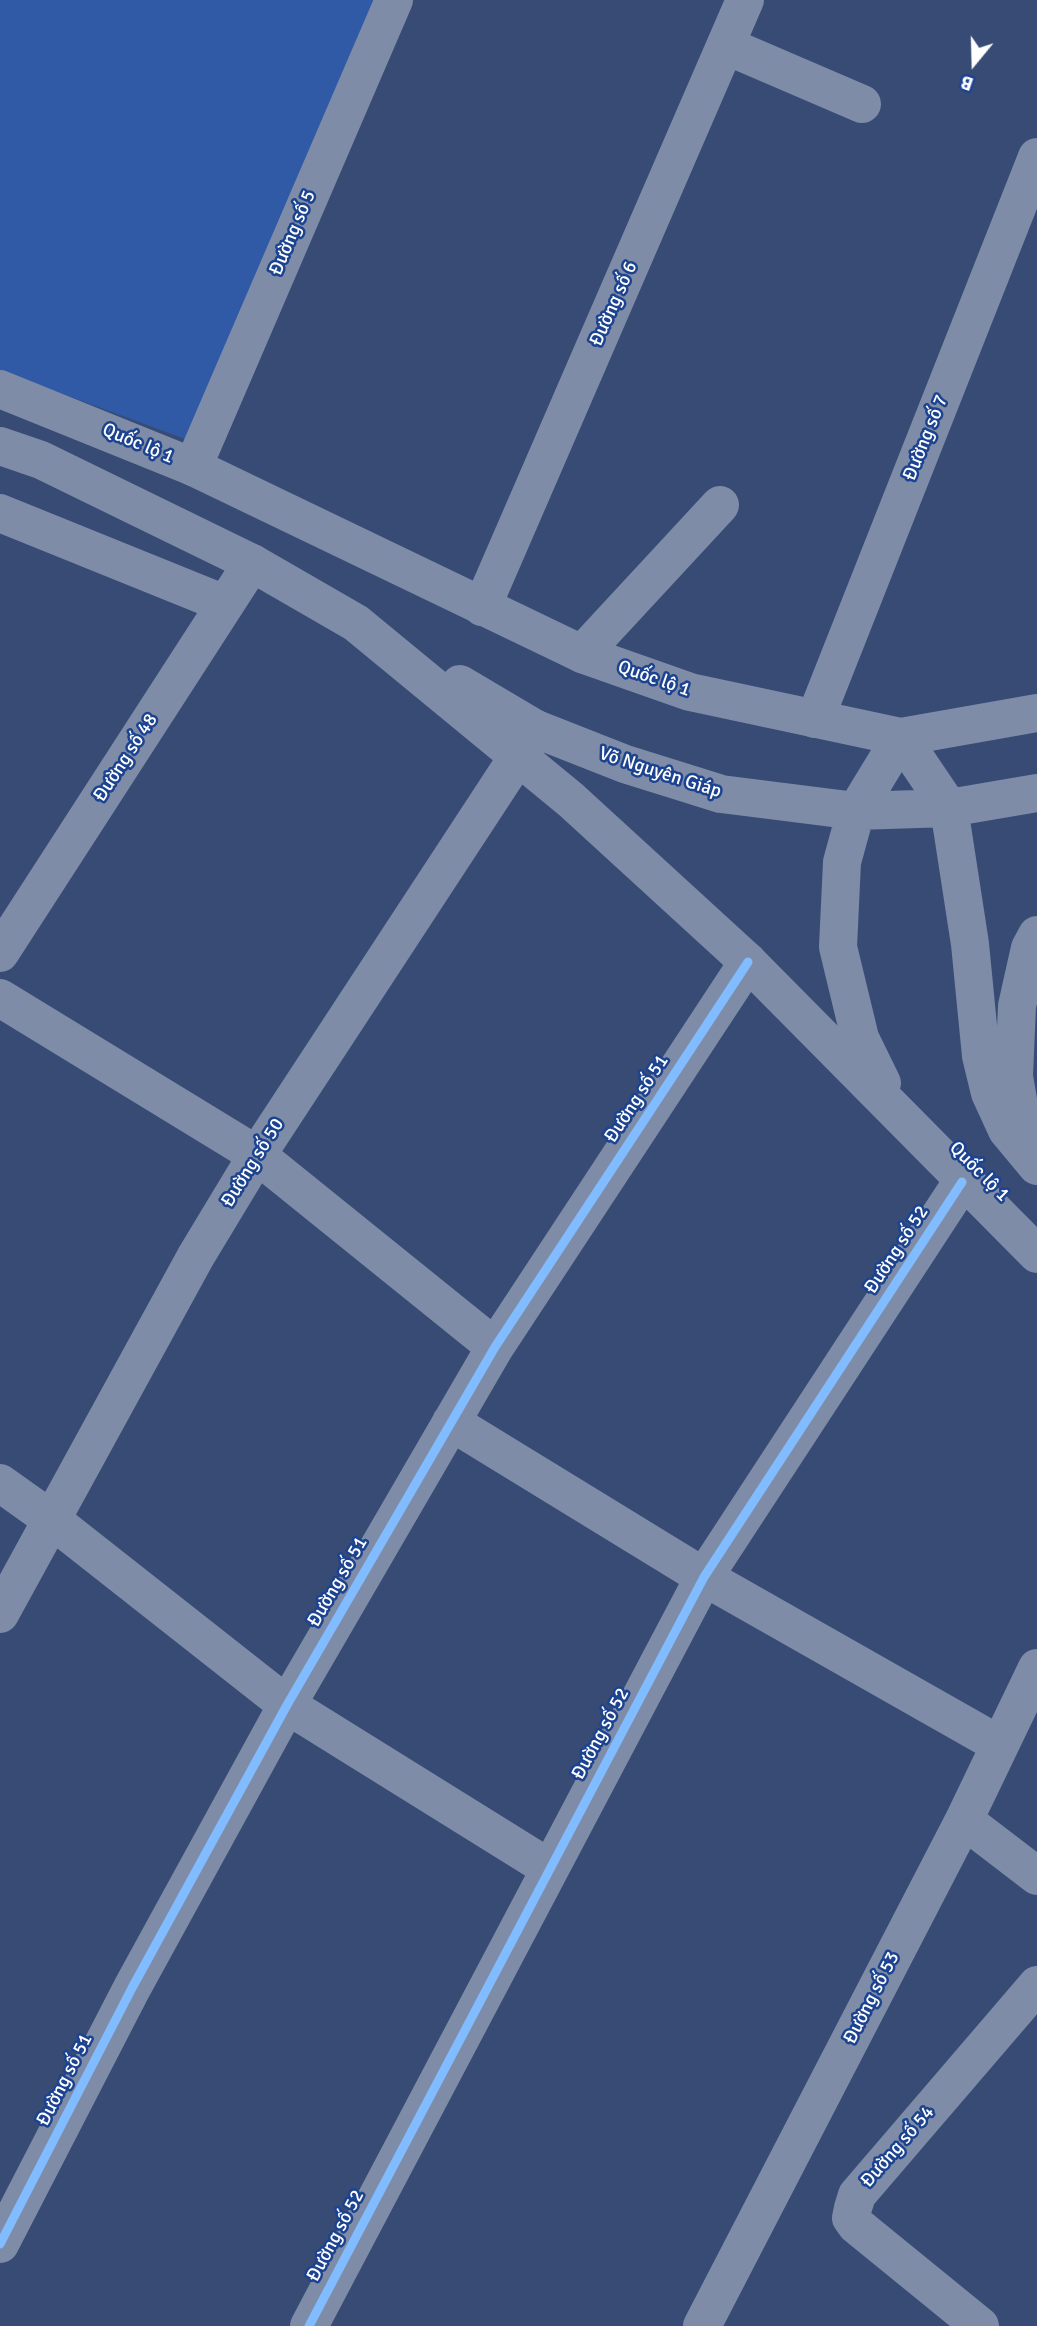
<!DOCTYPE html>
<meta charset="utf-8">
<style>
body{margin:0}
#map{position:relative;width:1037px;height:2326px;overflow:hidden;background:#374b75;font-family:Signika,sans-serif}
canvas{display:block}
.north{position:absolute;left:939px;top:28px;width:70px;height:70px;-webkit-text-stroke:5px #1c4390;paint-order:stroke;rotate:199deg;font-size:19px;font-weight:700;line-height:28px;text-align:center;color:#fff}
.north::after{content:'';display:block;margin:auto;width:24px;height:32px;background:#fff;clip-path:polygon(50% 0,100% 100%,50% 72%,0 100%)}
</style>
<div id="map">
<canvas width="1037" height="2326"></canvas>
<div class="north">B</div>
</div>
<script>
const ctx = document.querySelector('canvas').getContext('2d');
ctx.lineJoin = 'round';
function fillPath(path, color) { ctx.fillStyle = color; ctx.fill(path, 'evenodd'); }
const poly = rows => new Path2D(rows.map(r => 'M' + r).join(''));
function stroke(path, color, width, dash) { ctx.strokeStyle = color; ctx.lineWidth = width; ctx.lineCap = dash ? 'butt' : 'round'; ctx.setLineDash(dash || []); ctx.stroke(path); }
function drawText(font, color, halo, rows, align = 'center') {
  ctx.font = font + ' Signika,sans-serif'; ctx.lineWidth = 5; ctx.setLineDash([]); ctx.textBaseline = 'middle'; ctx.strokeStyle = halo; ctx.fillStyle = color; for (const [text, x, y, turn = 0] of rows) {
    ctx.save(); ctx.translate(x, y); ctx.rotate((+turn || 0) * Math.PI / 180); ctx.textAlign = isNaN(turn) ? turn : align; if (halo) ctx.strokeText(text, 0, 0); ctx.fillText(text, 0, 0); ctx.restore();
  }
}
const green = poly([
 [0,0,378,0,188,440,0,371]
]);
const minor = poly([
 [727,46,862,104],
 [193,467,394,0],
 [0,513,225,604],
 [482,607,745,0],
 [582,654,720,505],
 [815,719,1037,157],
 [0,953,252,563],
 [0,998,257,1155,495,1347],
 [451,1422,704,1577,1000,1745],
 [0,1483,52,1520,287,1705,549,1868],
 [0,1614,196,1256,257,1155,536,729],
 [964,1820,1037,1876],
 [0,2244,132,1988,287,1705,495,1347,748,962],
 [309,2326,704,1577,962,1182],
 [702,2326,964,1820,1037,1668],
 [980,2326,856,2225,851,2218,853,2208,857,2195,1037,1985]
]);
const trunk = poly([
 [0,389,193,467,582,654,690,692,901,737,1037,713],
 [0,446,41,460,252,563,356,623,571,800,748,962,1037,1254],
 [460,684,536,729,625,764,721,794,856,811,949,808,1037,793],
 [901,737,949,808,970,944,981,1056,990,1093,1007,1130,1037,1166],
 [882,1083,860,1038,838,947,842,862,856,811,901,737],
 [1024,1136,1014,1076,1017,1006,1030,948,1037,935]
]);
const cycleway = poly([
 [0,2244,132,1988,287,1705,495,1347,748,962],
 [309,2326,704,1577,962,1182]
]);
const streetNames = [
 ["Đường số 5",293,233,-67],
 ["Đường số 6",614,304,-66],
 ["Đường số 7",926,438,-68],
 ["Quốc lộ 1",138,444,23],
 ["Quốc lộ 1",654,679,19],
 ["Đường số 48",126,758,-57],
 ["Võ Nguyên Giáp",660,773,18],
 ["Đường số 51",637,1099,-57],
 ["Đường số 50",253,1163,-58],
 ["Quốc lộ 1",979,1172,45],
 ["Đường số 52",897,1250,-57],
 ["Đường số 51",338,1582,-60],
 ["Đường số 52",601,1734,-62],
 ["Đường số 53",872,1998,-63],
 ["Đường số 51",65,2080,-63],
 ["Đường số 54",898,2147,-49],
 ["Đường số 52",336,2236,-62]
];
fillPath(green, '#3059a6');
stroke(minor, '#7e8ca8', 38);
stroke(trunk, '#7e8ca8', 38);
stroke(cycleway, '#80bcff', 9);
drawText('19px', '#fff', '#1c4390', streetNames);
</script>
